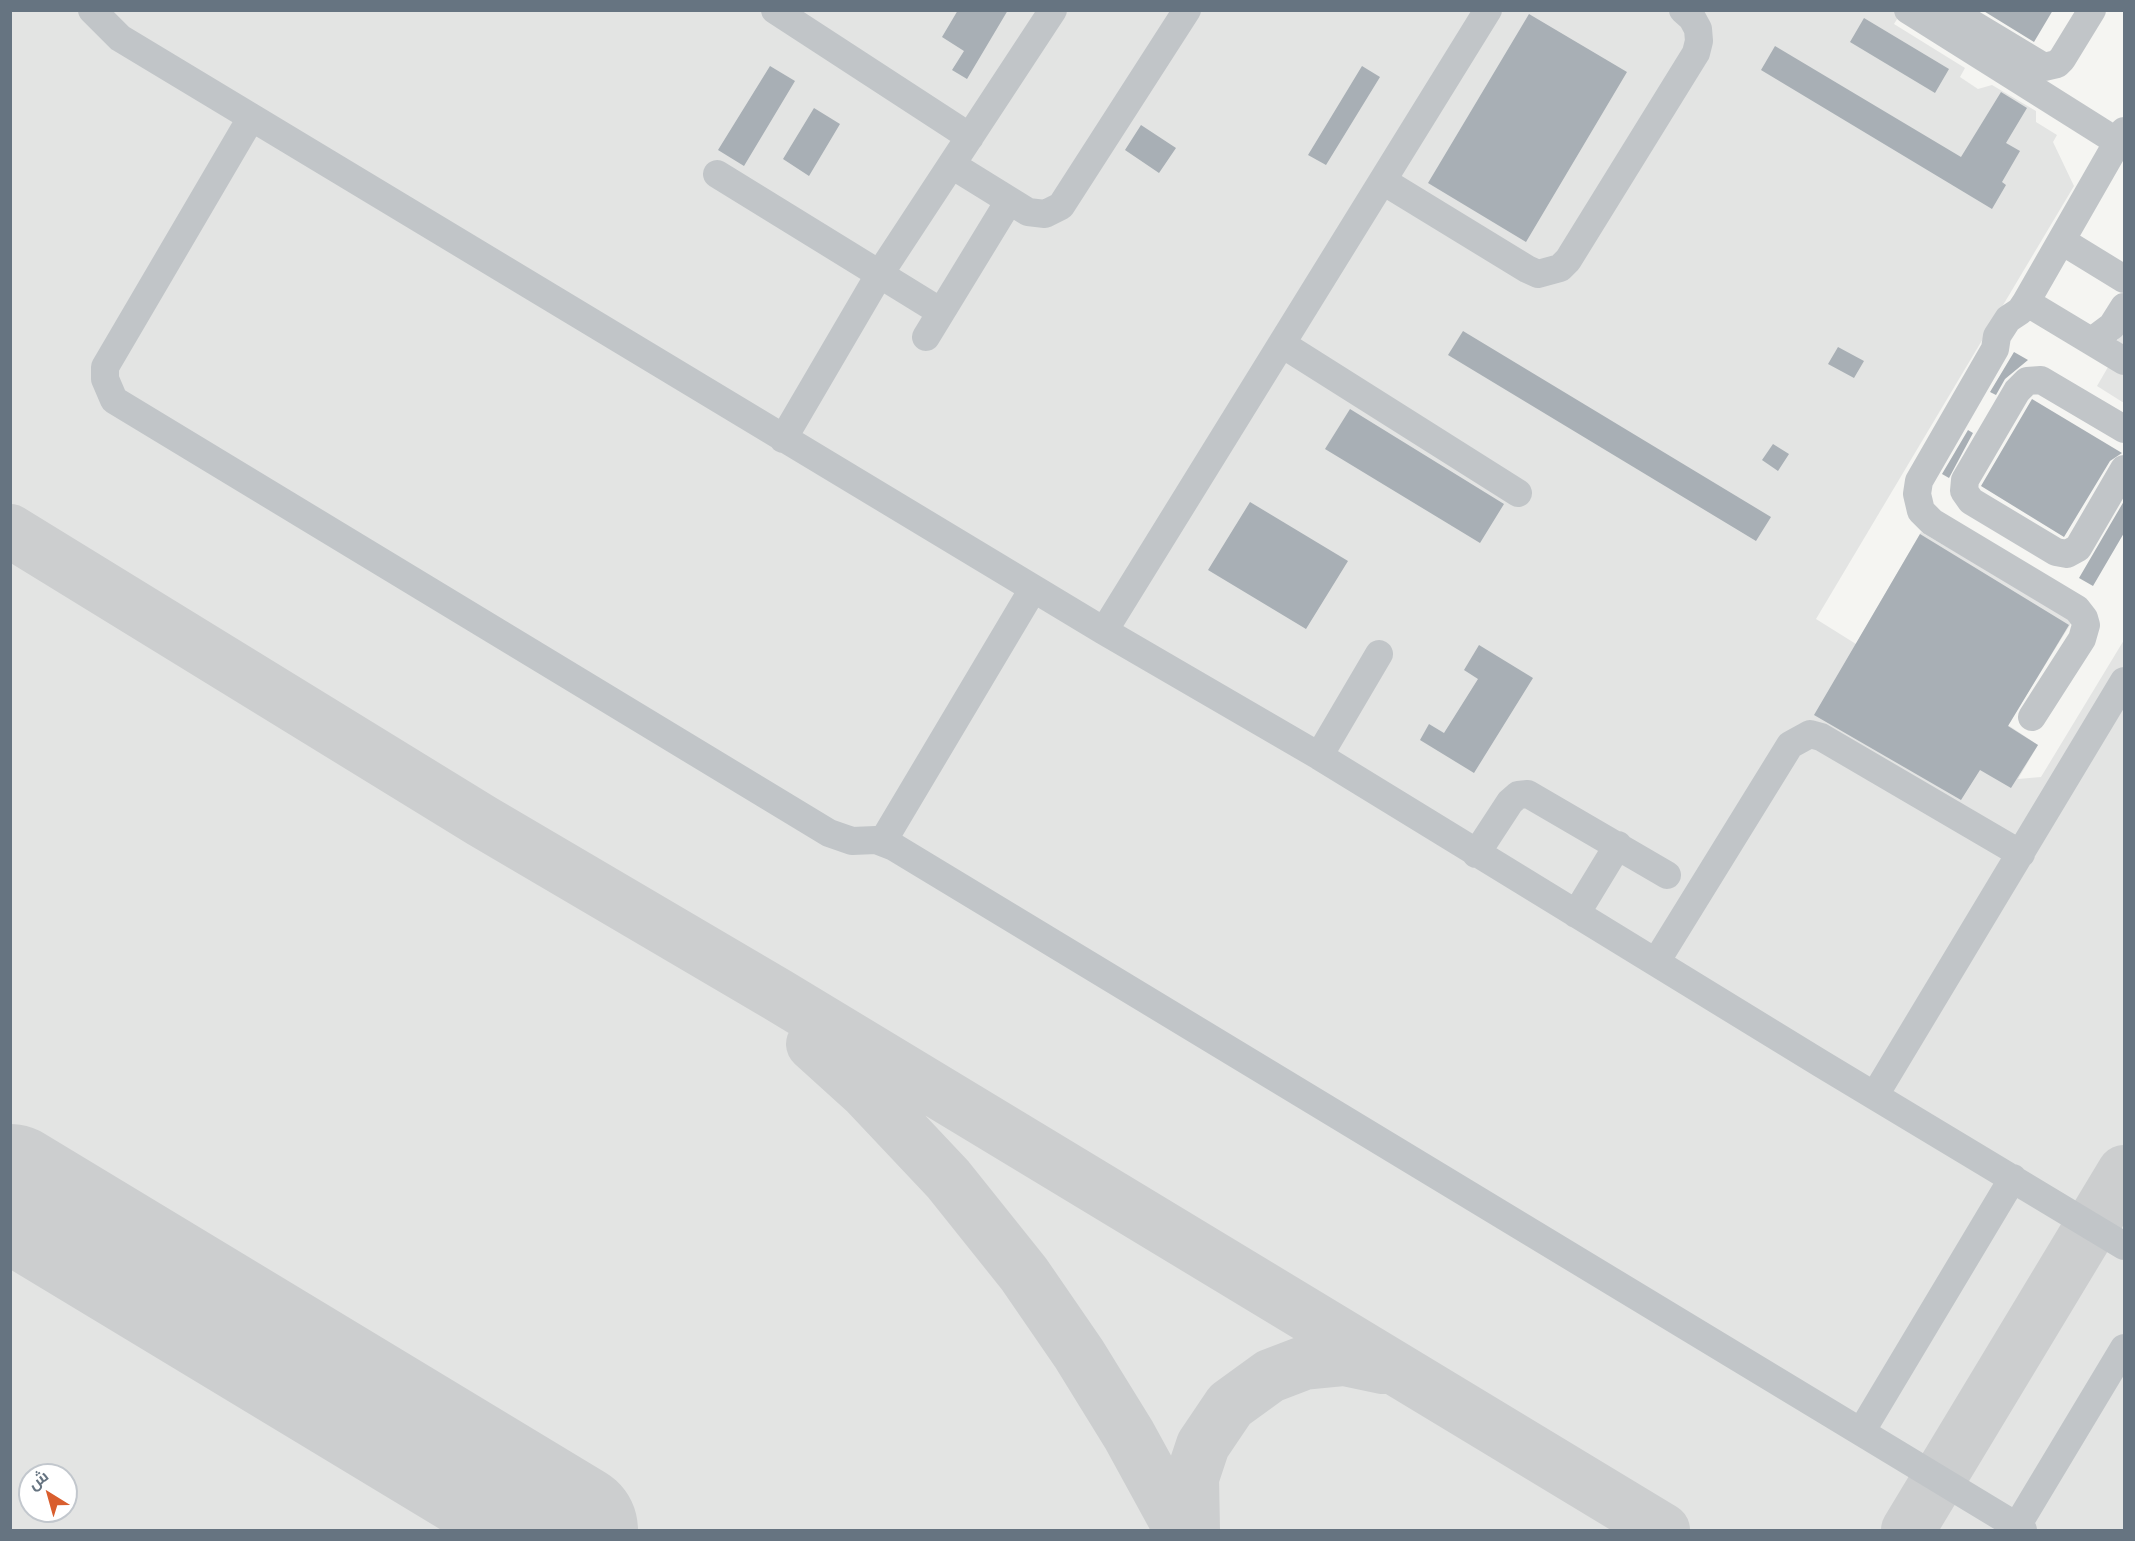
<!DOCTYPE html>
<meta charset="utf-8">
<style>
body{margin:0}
#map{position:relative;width:2135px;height:1541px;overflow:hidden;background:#f5f5f2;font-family:Cabin,Cairo,sans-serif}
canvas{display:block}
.frame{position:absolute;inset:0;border:12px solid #667481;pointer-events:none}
.north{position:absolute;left:18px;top:1463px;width:60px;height:60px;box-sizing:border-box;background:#fff;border:2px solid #c2c7cd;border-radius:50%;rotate:323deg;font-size:16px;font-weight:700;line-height:24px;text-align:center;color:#667481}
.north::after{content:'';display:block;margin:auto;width:21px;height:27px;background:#d95e2e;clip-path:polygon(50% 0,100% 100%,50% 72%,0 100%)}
</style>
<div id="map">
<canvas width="2135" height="1541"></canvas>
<div class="frame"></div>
<div class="north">ش</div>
</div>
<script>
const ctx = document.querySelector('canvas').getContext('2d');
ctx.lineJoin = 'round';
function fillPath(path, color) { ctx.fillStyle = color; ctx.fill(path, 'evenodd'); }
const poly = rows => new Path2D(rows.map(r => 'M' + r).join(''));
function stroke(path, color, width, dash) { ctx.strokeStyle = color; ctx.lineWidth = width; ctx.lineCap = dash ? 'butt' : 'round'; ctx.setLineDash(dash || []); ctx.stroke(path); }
const built = poly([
 [10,11,1902,11,1894,24,1965,68,1960,77,1978,89,1992,85,2036,111,2036,122,2057,135,2053,142,2074,186,1816,619,1856,644,1921,532,2073,620,2008,725,2038,745,2018,779,2041,777,2124,640,2124,1530,11,1530],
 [30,1475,66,1475,66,1511,30,1511],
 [2124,329,2124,403,2097,386,2115,355,2114,346]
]);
const taxiway = poly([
 [10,531,482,821,778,995,1663,1530],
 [813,1044,866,1092,948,1179,1024,1274,1079,1354,1129,1435,1181,1530],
 [1193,1530,1192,1478,1203,1445,1230,1405,1270,1376,1304,1363,1345,1359,1383,1367],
 [1908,1530,2124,1172]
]);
const runway = poly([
 [10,1191,571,1530]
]);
const building = poly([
 [958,10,1008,10,967,79,952,70,964,51,942,37],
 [1982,10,2053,10,2034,42],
 [1529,14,1627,72,1526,242,1428,183],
 [1864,18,1949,69,1935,93,1850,42],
 [1775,46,1961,157,2001,92,2027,108,2006,143,2020,151,2002,182,2006,185,1992,209,1761,70],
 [770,66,795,81,744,166,718,150],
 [1362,66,1380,77,1326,165,1308,155],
 [814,108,840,124,809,176,783,159],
 [1141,125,1176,148,1159,173,1125,150],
 [1463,331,1771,517,1756,541,1448,355],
 [1838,347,1864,361,1854,378,1828,364],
 [2014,352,2028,360,2005,379,1996,395,1990,392],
 [2032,399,2122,453,2110,461,2064,537,1981,486],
 [1350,409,1504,504,1480,543,1325,449],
 [1968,430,1973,433,1949,478,1942,474],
 [1773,444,1789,454,1778,471,1762,460],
 [2124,501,2124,533,2093,586,2079,578],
 [1250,502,1348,561,1306,629,1208,570],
 [1920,534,2069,625,2008,726,2038,745,2011,788,1980,770,1961,800,1814,715],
 [1479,645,1533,678,1474,773,1420,740,1429,724,1444,733,1478,679,1464,670]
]);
const minor = poly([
 [92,10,120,38,1104,631,1319,756,1820,1063,2124,1246],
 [775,10,970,137],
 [1908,10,2124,146],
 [1951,11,2044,67,2057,64,2062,59,2092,10],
 [251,118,105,367,105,379,114,400,829,833,852,841,876,840,894,847,2023,1530],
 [952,165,1028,212,1045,214,1061,206,1187,10],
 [717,174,941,312],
 [1383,181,1527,269,1538,274,1560,268,1568,260,1696,53,1699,41,1698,29,1692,18,1683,10],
 [2062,241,2124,279],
 [2026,302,2124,361],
 [926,337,1009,201],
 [2092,341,2112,326,2124,307],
 [1282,344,1518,493],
 [2124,429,2041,380,2027,381,2017,391,1965,480,1964,491,1971,501,2056,552,2067,554,2078,548,2124,469],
 [783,439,879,275,1053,10],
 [1104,631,1488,10],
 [2032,717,2082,639,2086,625,2084,618,2077,609,1932,522,1921,511,1917,494,1919,481,1995,349,1997,336,2008,319,2020,311,2026,302,2124,131],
 [1319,756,1379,654],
 [883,841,1033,589],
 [1476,854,1510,802,1518,795,1528,794,1667,875],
 [1576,914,1618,845],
 [1656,962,1790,745,1810,734,1821,737,2021,854],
 [1875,1095,2124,681],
 [1861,1432,2013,1178],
 [2017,1526,2124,1348]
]);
fillPath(built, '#e3e4e3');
stroke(taxiway, '#cccecf', 54);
stroke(runway, '#cccecf', 134);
fillPath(building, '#a8afb5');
stroke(minor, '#c1c5c8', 28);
</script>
